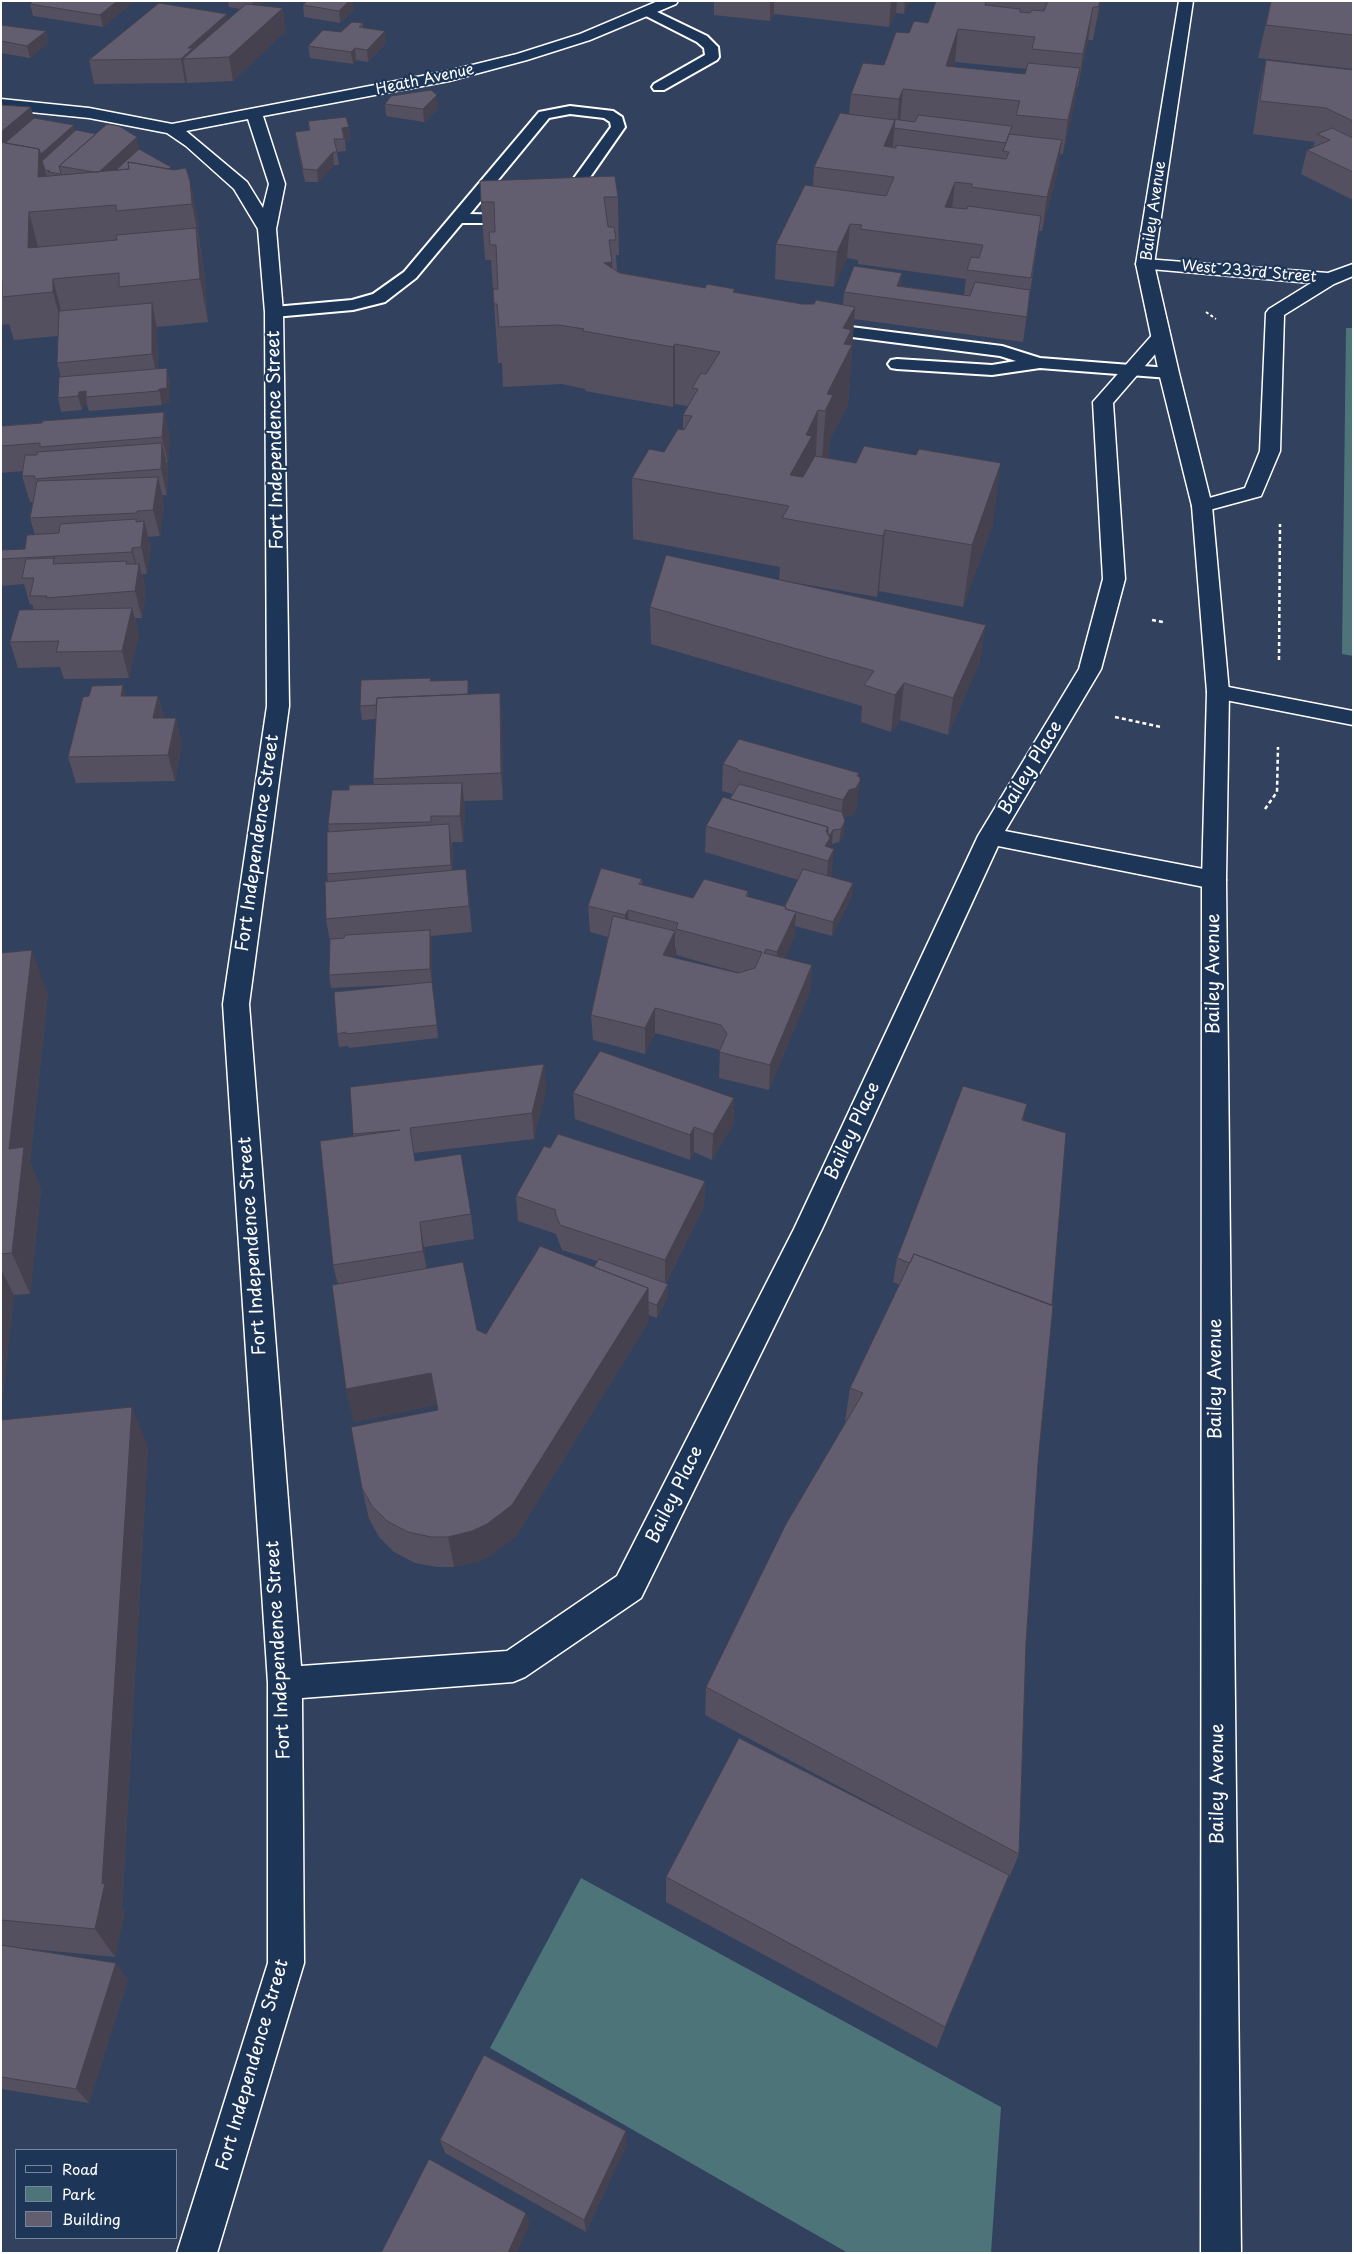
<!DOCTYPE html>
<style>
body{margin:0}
#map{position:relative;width:1354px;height:2254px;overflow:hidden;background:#32415e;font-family:"Playpen Sans",sans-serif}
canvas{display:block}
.frame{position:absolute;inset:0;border:2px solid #fff;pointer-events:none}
.legend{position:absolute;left:15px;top:2149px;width:162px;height:90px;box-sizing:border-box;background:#1d3557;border:1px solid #77869a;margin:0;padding:6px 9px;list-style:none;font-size:15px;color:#fff}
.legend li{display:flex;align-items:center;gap:10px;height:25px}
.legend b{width:25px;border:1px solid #77869a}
</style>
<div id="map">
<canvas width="1354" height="2254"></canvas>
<div class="frame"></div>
<ul class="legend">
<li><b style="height:6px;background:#1d3557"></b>Road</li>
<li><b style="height:14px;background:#4d7579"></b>Park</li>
<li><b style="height:14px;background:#625d6f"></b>Building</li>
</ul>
</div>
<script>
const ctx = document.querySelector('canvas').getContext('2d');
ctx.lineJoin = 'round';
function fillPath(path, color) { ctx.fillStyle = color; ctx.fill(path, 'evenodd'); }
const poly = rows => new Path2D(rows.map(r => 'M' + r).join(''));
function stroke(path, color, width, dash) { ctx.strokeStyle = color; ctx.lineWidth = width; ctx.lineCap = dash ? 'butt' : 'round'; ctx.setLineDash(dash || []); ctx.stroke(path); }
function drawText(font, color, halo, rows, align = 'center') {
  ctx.font = font + ' "Playpen Sans",sans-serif'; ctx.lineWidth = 4.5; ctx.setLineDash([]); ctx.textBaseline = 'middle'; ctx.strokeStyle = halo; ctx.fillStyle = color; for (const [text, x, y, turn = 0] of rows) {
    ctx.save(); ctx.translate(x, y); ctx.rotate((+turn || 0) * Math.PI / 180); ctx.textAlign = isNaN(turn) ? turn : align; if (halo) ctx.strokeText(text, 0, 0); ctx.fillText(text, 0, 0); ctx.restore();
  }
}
const green = poly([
 [1346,328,1353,328,1353,656,1342,654],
 [581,1878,1001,2107,991,2253,848,2253,490,2048]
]);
const pathFar1 = poly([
 [1206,312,1216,319]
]);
const path = poly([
 [1152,620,1163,622],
 [1279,660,1280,524],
 [1115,717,1161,727],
 [1265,809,1277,792,1278,747]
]);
const lane = poly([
 [649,8,707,36,718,47,719,57,717,60,664,90,654,90,652,87,654,84,705,55,704,48,697,42,644,15,642,12,649,8],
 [570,106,613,111,622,117,625,127,570,206,564,208,558,206,556,203,611,127,610,122,604,118,570,114,549,118,470,214,515,215,521,217,523,220,521,223,462,223,416,278,385,302,353,310,274,317,268,316,266,312,268,308,274,307,352,300,373,294,404,272,539,112,570,106],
 [819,323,1002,346,1040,358,1169,368,1175,369,1178,373,1175,377,1169,378,1040,368,992,375,897,369,891,368,888,364,891,360,897,359,992,365,1016,361,1000,356,813,332,811,328,813,324,819,323]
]);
const street = poly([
 [658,1,678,1,676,4,590,40,527,60,449,81,263,116,285,184,276,229,283,312,289,706,249,1004,301,1666,507,1651,617,1576,794,1229,978,836,1079,669,1103,579,1093,402,1154,333,1161,331,1168,333,1170,337,1113,403,1125,579,1101,669,1005,831,1214,871,1223,874,1226,880,1223,886,1214,889,998,846,822,1229,641,1598,525,1677,513,1682,302,1698,304,1963,217,2253,177,2253,268,1963,268,1683,223,1004,267,706,265,312,258,229,234,189,186,146,167,133,89,118,1,109,1,99,89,108,172,124,448,71,517,54,580,34,658,1],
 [248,119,269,184,263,208,247,182,186,131,248,119],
 [1145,259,1328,273,1353,264,1353,276,1334,284,1284,315,1280,451,1261,496,1202,512,1195,510,1192,506,1195,502,1245,488,1260,451,1266,313,1269,309,1311,283,1139,268,1136,264,1139,260,1145,259],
 [1218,685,1353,711,1353,725,1210,697,1207,692,1210,687,1218,685]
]);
const secondary = poly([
 [1179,1,1193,1,1154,264,1179,373,1212,506,1229,692,1226,880,1241,2253,1201,2253,1202,880,1207,692,1192,506,1159,373,1136,264,1179,1]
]);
const wall = poly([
 [33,1,134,1,103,27,33,16,30,4],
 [228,1,264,1,259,6,286,31,233,81,187,83,187,81,185,83,94,84,89,60,228,20,240,9,229,7],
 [714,1,910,1,904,14,896,13,889,27,774,14,770,21,714,15],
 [936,1,1101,1,1093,40,1088,40,1078,87,1077,87,1075,102,1063,154,1060,154,1057,174,1042,231,1039,231,1023,342,854,319,848,405,830,439,829,455,828,458,993,524,963,607,879,591,877,597,780,580,980,662,948,735,900,720,891,732,861,722,862,706,651,644,650,607,779,580,780,567,633,539,632,478,664,452,683,430,683,415,688,406,675,404,673,407,585,391,585,389,562,384,503,387,502,363,498,363,491,260,485,260,481,202,618,197,619,255,616,255,617,271,620,273,802,304,843,305,844,292,901,286,964,295,966,279,858,264,858,260,847,258,834,287,775,279,776,244,813,186,814,167,849,114,851,94,884,65,909,33,928,23],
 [955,62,1027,69,1025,74,953,67],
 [1271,1,1353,1,1353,69,1258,58],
 [303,5,354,10,340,23,304,17],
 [363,23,363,28,385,31,386,43,368,62,356,60,353,64,310,58,308,46],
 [1,25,46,31,48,43,30,58,1,53],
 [1266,60,1353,70,1353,200,1301,174,1307,150,1313,147,1315,142,1253,134,1259,94],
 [385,104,438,108,424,122,386,116],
 [1,105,34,118,139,149,190,181,198,223,200,246,204,270,208,322,157,327,158,369,170,381,170,402,162,403,162,405,89,411,87,405,83,405,82,410,61,412,58,398,61,377,57,363,58,336,14,340,9,324,1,325],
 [308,121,349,127,350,140,345,141,346,151,337,152,339,165,334,165,318,182,305,182,297,145,295,132,309,131],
 [164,412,170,437,168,463,167,463,168,469,167,495,162,495,164,503,160,536,148,537,151,547,147,574,142,574,146,590,142,618,135,618,139,634,129,678,64,679,60,667,18,668,10,642,34,610,32,604,30,605,24,584,1,586,1,550,25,549,35,535,30,518,33,502,30,502,22,476,23,471,1,473,1,426],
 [431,678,431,681,469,694,500,693,502,719,503,800,464,801,465,809,463,842,452,842,453,870,469,895,472,932,431,936,432,944,432,982,434,995,438,1038,349,1048,348,1046,339,1047,337,1034,415,984,331,988,329,975,330,942,326,919,328,881,327,874,329,832,328,824,349,790,374,785,373,779,376,719,362,720,360,706],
 [126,696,158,696,164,718,176,718,182,744,175,781,76,783,68,757],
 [723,764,859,773,857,807,853,815,846,816,844,820,844,835,839,842,832,844,829,847,832,875,831,877,852,896,832,936,795,926,794,938,785,958,812,965,810,991,769,1090,719,1078,720,1050,655,1033,645,1054,593,1040,591,1015,608,937,590,932,588,906,642,879,642,885,693,898,748,891,748,897,785,906,798,880,705,852,706,826,730,799,732,794,722,791],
 [675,948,676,949,676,955,740,973,738,973,674,958],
 [1,953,48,994,30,1162,41,1189,30,1294,14,1295,1,1410],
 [544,1064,546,1090,534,1139,414,1153,415,1161,471,1214,474,1239,424,1247,427,1269,477,1330,486,1334,594,1267,597,1261,562,1250,557,1237,556,1234,518,1221,516,1196,550,1148,705,1181,704,1206,666,1283,668,1296,657,1318,648,1315,649,1321,516,1536,491,1555,477,1562,454,1567,437,1567,415,1563,394,1552,379,1537,369,1519,362,1488,438,1410,437,1405,354,1422,346,1389,338,1284,333,1265,353,1137,353,1134],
 [573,1093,734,1123,712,1160,694,1152,690,1160,575,1119],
 [1024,1121,1038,1463,1026,1643,1019,1854,1009,1878,1008,1878,937,2048,666,1902,666,1877,894,1816,705,1715,706,1687,846,1421,845,1421,850,1388,900,1285,893,1282,897,1258],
 [1,1420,148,1446,122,1908,125,1912,115,1957,21,1948,128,1979,89,2103,1,2089],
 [440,2140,627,2144,586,2232,445,2153]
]);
const shadedWall = poly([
 [117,1,134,1,103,27,100,15],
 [252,1,264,1,253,11],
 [349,1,353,1,354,10,340,23,339,11],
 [770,1,774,1,774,14,770,21],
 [891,1,897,1,896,13,889,27],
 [905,1,910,1,904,14],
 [1100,1,1101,1,1100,10,1093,40],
 [1093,7,1088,40,1078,87,1083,54],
 [283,8,286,31,233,81,229,57],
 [227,14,231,37,183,59,187,81,185,83,181,59,188,48],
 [958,29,955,62,945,93,946,66],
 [46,31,48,43,30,58,27,46],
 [385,31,386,43,368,62,367,50],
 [355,48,356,60,353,64,351,52],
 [1080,68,1075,102,1063,154,1068,120],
 [903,89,900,122,897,129,899,99],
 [437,95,438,108,424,122,423,109],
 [31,107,37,131,1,166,1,132],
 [895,120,892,154,884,146],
 [74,125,77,138,44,167,50,190,38,177,39,149],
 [349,127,350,140,345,141,342,128],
 [137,137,142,162,100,185,97,173],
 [1062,140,1057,174,1042,231,1047,197],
 [333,152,334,165,318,182,317,170],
 [190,181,198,223,200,246,192,204],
 [955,182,951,217,942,242,945,207],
 [29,212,40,255,28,248],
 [850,224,847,258,834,287,837,252],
 [196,228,204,270,208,322,200,279],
 [612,262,614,321,604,263],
 [902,273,900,298,897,286],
 [53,279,64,322,64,335,53,292],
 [152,303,157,329,158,380,152,354],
 [855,307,848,405,830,439,829,455,821,472,827,394,843,328],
 [675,344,675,404,673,407,673,347],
 [167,368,170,381,170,402,162,403,162,405,159,389],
 [86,391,86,397,87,405,83,405,82,410,78,396,79,392],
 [818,410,815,471,795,521,790,475,806,435],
 [164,412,170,437,168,463,162,437],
 [162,443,168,469,167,495,161,469],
 [1001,463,993,524,963,607,972,545],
 [158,477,164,503,160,536,153,510],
 [137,511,143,535,144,521,151,547,147,574,136,522,136,519,142,543,142,536],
 [885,530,879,591,877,597,883,536],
 [132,548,138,571,139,564,146,590,142,618,135,591,138,574,132,552],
 [132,608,139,634,129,678,122,651],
 [986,625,980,662,948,735,953,698],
 [904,683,900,720,891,732,895,695],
 [123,685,131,712,121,696],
 [500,693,502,719,503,800,501,773],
 [158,696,165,722,153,718],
 [176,718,182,744,175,781,168,755],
 [859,773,858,784,860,781,857,807,853,815,846,816,840,826,843,800],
 [462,783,465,809,463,842,460,816],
 [845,821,844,835,839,842,841,829],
 [449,824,452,850,454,891,451,865],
 [828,827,833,830,832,844,829,848,834,849,832,875,826,888,828,861,824,857,826,831],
 [466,869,469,895,472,932,469,906],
 [853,883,852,896,832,936,833,922],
 [628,910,629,936,626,941,625,915],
 [796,912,794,938,776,978,777,952],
 [430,930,432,944,432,983,430,969],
 [675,931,675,957,663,981,663,955],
 [32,950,48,994,30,1162,41,1189,30,1294,12,1253,9,1149],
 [812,965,810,991,769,1090,770,1065],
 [655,1008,655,1033,645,1054,645,1028],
 [544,1064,546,1090,534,1139,532,1113],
 [734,1098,734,1123,712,1160,713,1134],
 [1027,1104,1022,1129,1022,1120],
 [694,1127,694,1152,690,1160,690,1135],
 [705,1181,704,1206,665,1284,665,1260],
 [420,1222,424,1247,428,1275,423,1251],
 [1,1269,14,1295,1,1410],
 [668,1284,668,1296,657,1318,657,1305],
 [648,1288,649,1321,516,1536,491,1555,477,1562,454,1567,448,1537],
 [431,1373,437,1405,354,1422,346,1389],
 [132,1407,148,1446,122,1908,125,1912,115,1957,95,1929,102,1884],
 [1009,1875,1000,1899,937,2048,945,2027],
 [116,1963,128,1979,89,2103,76,2089],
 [626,2131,627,2144,586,2232,584,2220],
 [526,2213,530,2224,517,2253,508,2253]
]);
const building = poly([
 [33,1,117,1,100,15,30,4,33,1],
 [307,1,349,1,339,11,303,5,307,1],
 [936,1,986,1,985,5,1020,9,1020,12,1030,13,1032,10,1044,11,1048,1,1100,1,1098,7,1093,7,1083,54,1032,49,1035,37,958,29,946,66,1025,74,1028,63,1080,68,1068,120,1016,115,1020,101,903,89,899,99,851,94,863,63,884,65,896,32,909,33,914,21,928,23,936,1],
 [1271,1,1353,1,1353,35,1266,25,1271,1],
 [159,3,227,14,188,48,193,48,181,59,89,60,159,3],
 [246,4,283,8,229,57,183,59,246,4],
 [352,22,363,23,359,27,385,31,367,50,355,48,351,52,308,46,323,30,341,32,352,22],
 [1,25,46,31,27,46,1,41,1,25],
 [1266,60,1353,70,1353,121,1326,108,1260,101,1266,60],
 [431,90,437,95,423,109,385,104,391,96,431,90],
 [1,105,31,107,1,132,1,105],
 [840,113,895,120,884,146,896,148,896,145,1006,159,1009,152,1003,151,1009,134,1062,140,1047,197,971,187,972,184,955,182,945,207,967,209,968,206,1041,216,1031,278,967,270,971,257,979,258,983,245,860,229,862,225,850,224,837,252,776,244,805,185,886,196,894,177,814,167,840,113],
 [918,115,1012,126,1006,143,894,128,895,120,893,119,915,122,918,115],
 [346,117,349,127,342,128,344,139,334,139,337,152,333,152,317,170,303,169,295,132,310,130,308,121,346,117],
 [34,118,74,125,41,154,39,149,5,143,34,118],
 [107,124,119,126,137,137,99,172,94,172,59,166,107,124],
 [1332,128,1353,138,1353,172,1307,150,1330,140,1317,134,1332,128],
 [76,130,96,134,59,166,61,174,48,172,50,171,45,170,42,161,76,130],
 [1,142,39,149,38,177,129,169,128,162,174,170,186,168,190,181,192,204,116,211,116,205,29,212,28,248,117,240,116,235,196,228,200,279,119,287,119,273,53,279,53,292,2,297,2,281,1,281,1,142],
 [139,149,171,167,169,169,128,162,129,169,116,170,139,149],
 [615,176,618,197,604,197,608,227,614,227,616,240,609,240,612,262,604,263,620,273,705,288,707,284,735,289,733,292,802,304,814,304,816,300,855,307,843,328,851,330,844,344,852,345,827,394,833,395,825,411,818,410,806,435,812,436,790,475,803,477,815,456,856,463,864,446,916,455,919,449,1001,463,972,545,885,530,883,536,782,518,789,506,632,478,649,449,664,452,678,429,684,430,692,416,683,415,698,389,692,388,701,373,706,374,720,352,675,344,673,347,583,331,584,329,559,325,499,327,497,304,494,304,493,289,498,289,496,245,490,245,489,232,495,232,494,202,481,202,480,181,615,176],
 [854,266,902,273,897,286,970,296,975,282,1030,290,1027,317,844,292,854,266],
 [152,303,152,354,57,363,59,311,152,303],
 [167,368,167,388,159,389,159,391,86,397,86,391,79,392,78,396,58,398,59,377,167,368],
 [164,412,162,437,40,447,40,443,1,446,1,426,42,423,42,421,164,412],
 [162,443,161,469,34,479,35,476,22,476,25,455,37,455,37,452,162,443],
 [158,477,153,510,137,511,137,513,30,518,37,481,158,477],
 [136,519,136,522,144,521,141,547,132,548,132,552,1,559,1,550,25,549,27,535,59,533,60,524,136,519],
 [666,555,986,625,953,698,904,683,895,695,864,685,874,671,650,607,666,555],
 [54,558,53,564,127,561,126,564,139,564,135,591,46,598,47,596,30,596,34,578,22,578,26,559,54,558],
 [132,608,122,651,56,652,59,641,10,642,19,610,132,608],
 [431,678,430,681,468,680,468,694,377,698,376,705,360,706,361,680,431,678],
 [123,685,121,696,158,696,153,718,176,718,168,755,68,757,83,697,89,696,92,686,123,685],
 [500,693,501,773,373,779,377,698,500,693],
 [739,739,859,773,857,776,860,777,860,781,856,788,849,790,843,800,737,770,738,769,723,764,739,739],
 [462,783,460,816,431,816,431,822,328,824,332,790,349,790,349,785,462,783],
 [739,784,842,812,845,821,841,829,833,830,829,836,828,834,828,827,730,799,739,784],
 [723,797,828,827,826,831,830,838,825,846,834,849,828,861,706,826,723,797],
 [449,824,451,865,327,874,327,832,449,824],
 [601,868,642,879,639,884,693,898,704,879,748,891,746,896,786,907,785,909,796,912,777,952,766,949,764,953,812,965,770,1065,719,1052,727,1034,721,1025,655,1008,645,1028,591,1015,613,916,675,931,663,955,738,973,755,968,762,952,676,929,678,923,628,910,625,915,588,906,601,868],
 [466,869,469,906,326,919,325,882,466,869],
 [803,869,853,883,833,922,786,909,786,907,785,906,803,869],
 [430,930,430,969,329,975,330,939,344,938,345,935,430,930],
 [32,950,9,1149,24,1147,12,1253,1,1254,1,953,32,950],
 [432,982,437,1025,346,1034,346,1032,337,1034,334,992,432,982],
 [600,1051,734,1098,713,1134,694,1127,690,1135,573,1093,600,1051],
 [544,1064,532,1113,410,1128,415,1161,461,1154,471,1214,420,1222,423,1251,333,1265,320,1141,400,1130,353,1134,350,1087,544,1064],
 [963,1086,1027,1104,1022,1120,1066,1133,1052,1305,914,1254,910,1263,897,1258,963,1086],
 [558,1134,705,1181,665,1260,560,1225,555,1212,556,1210,516,1196,544,1146,550,1148,558,1134],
 [540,1246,648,1288,512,1505,487,1524,472,1531,448,1537,431,1537,408,1532,387,1521,372,1506,362,1488,351,1427,438,1410,431,1373,346,1389,332,1285,463,1262,477,1330,486,1334,540,1246],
 [914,1254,1053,1306,1038,1463,1026,1643,1019,1854,706,1687,786,1524,863,1393,850,1388,914,1254],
 [599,1259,668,1284,657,1305,648,1302,648,1288,594,1267,599,1259],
 [132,1407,102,1884,105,1883,95,1929,1,1920,1,1420,132,1407],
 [739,1738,1009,1875,945,2027,666,1877,739,1738],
 [1,1945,116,1963,76,2089,1,2077,1,1945],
 [484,2055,626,2131,584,2220,440,2140,484,2055],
 [429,2159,526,2213,508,2253,381,2253,429,2159]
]);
const farStreetnames = [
 ["Heath Avenue",425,80,-12],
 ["Bailey Avenue",1154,211,-82],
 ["West 233rd Street",1249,272,5]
];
const streetNames = [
 ["Fort Independence Street",276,440,-91],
 ["Bailey Place",1031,768,-59],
 ["Fort Independence Street",258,843,-82],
 ["Bailey Avenue",1214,974,-90],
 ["Bailey Place",853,1131,-65],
 ["Fort Independence Street",253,1246,-94],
 ["Bailey Avenue",1216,1379,-90],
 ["Bailey Place",675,1495,-64],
 ["Fort Independence Street",279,1650,-93],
 ["Bailey Avenue",1218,1784,-90],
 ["Fort Independence Street",253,2065,-74]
];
fillPath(green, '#4d7579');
stroke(lane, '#fff', 4);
stroke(street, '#fff', 3);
stroke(secondary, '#fff', 3);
stroke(pathFar1, '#fff', 2, [3, 2.5]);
stroke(path, '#fff', 2.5, [4, 3]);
fillPath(lane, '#1d3557');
fillPath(street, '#1d3557');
fillPath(secondary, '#1d3557');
fillPath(wall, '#54505f');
fillPath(shadedWall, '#45414e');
fillPath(building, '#625d6f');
stroke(building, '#45414e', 1);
drawText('15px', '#fff', '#1d3557', farStreetnames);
drawText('18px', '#fff', '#1d3557', streetNames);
</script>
